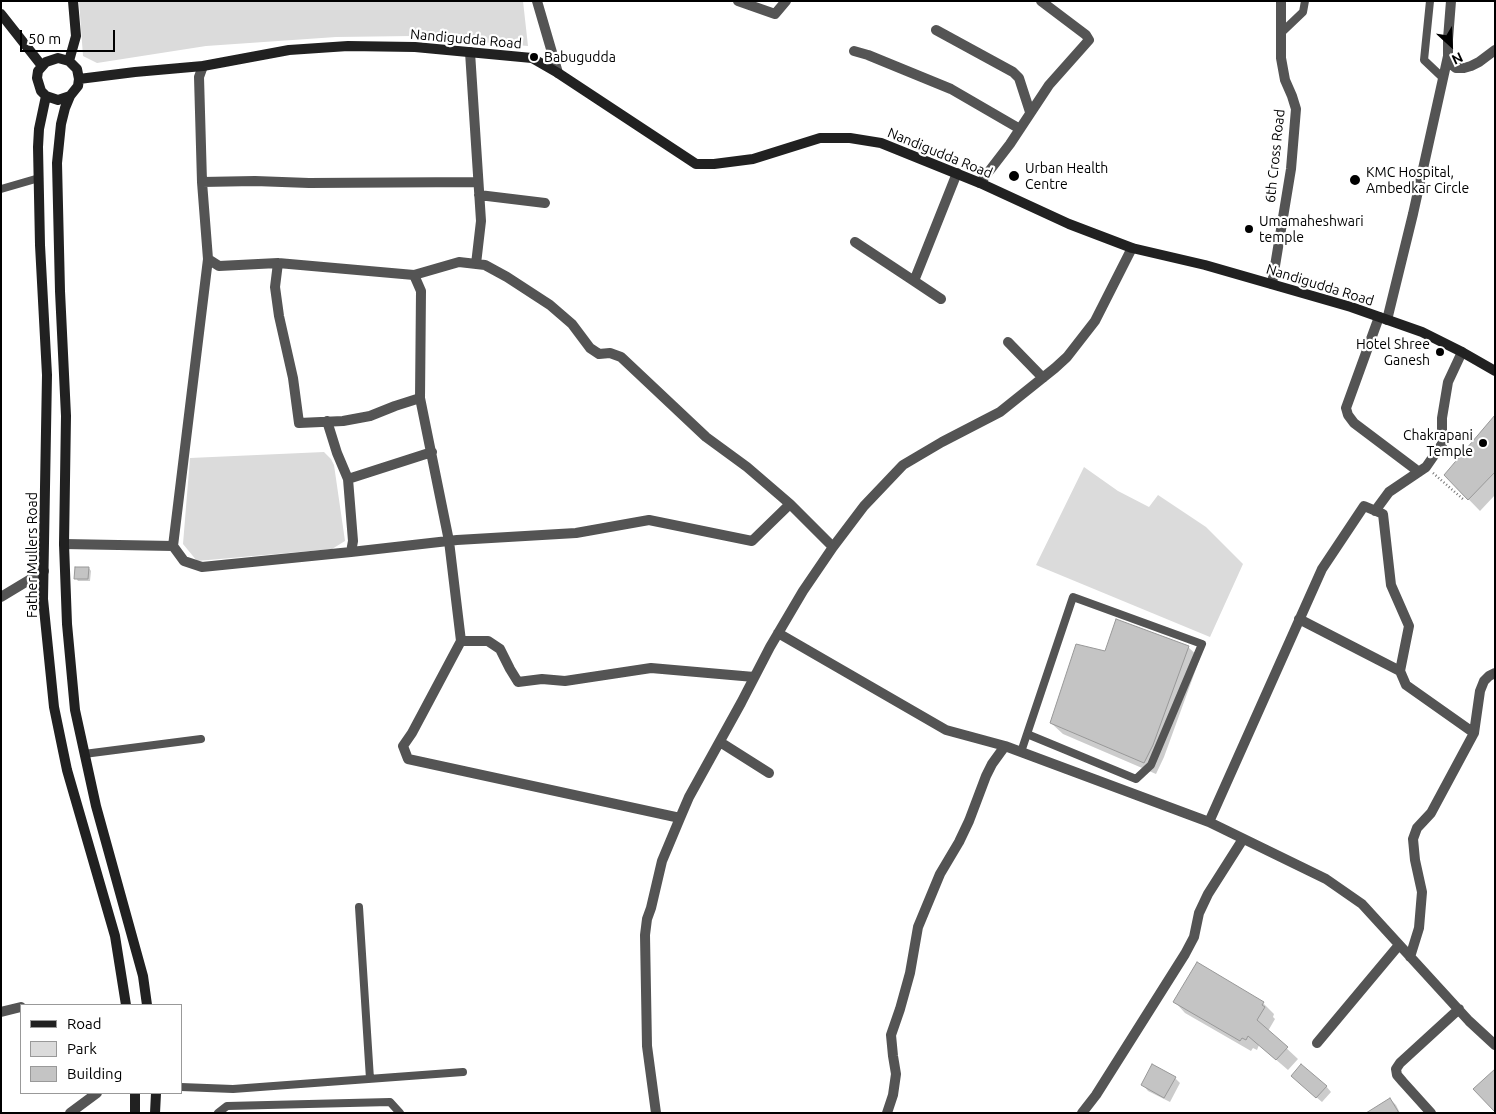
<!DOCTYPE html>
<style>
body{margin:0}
#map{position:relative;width:1496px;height:1114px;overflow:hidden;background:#fff;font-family:Ubuntu,sans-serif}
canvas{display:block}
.frame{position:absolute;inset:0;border:2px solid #000;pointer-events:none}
.legend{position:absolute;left:20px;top:1004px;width:162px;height:90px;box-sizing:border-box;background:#fff;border:1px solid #999;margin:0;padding:6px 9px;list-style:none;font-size:15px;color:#000}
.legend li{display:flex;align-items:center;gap:10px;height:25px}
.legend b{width:25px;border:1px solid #999}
.north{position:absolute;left:1426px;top:20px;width:50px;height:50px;-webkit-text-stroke:4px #fff;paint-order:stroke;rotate:155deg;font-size:14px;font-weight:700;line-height:20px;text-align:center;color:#000}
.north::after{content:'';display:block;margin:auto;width:18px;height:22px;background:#000;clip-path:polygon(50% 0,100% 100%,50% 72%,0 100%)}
.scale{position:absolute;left:20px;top:30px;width:95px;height:22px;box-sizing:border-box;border:2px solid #000;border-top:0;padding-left:6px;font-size:15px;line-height:18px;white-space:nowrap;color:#000;-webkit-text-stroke:4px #fff;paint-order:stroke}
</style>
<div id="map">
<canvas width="1496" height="1114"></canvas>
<div class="frame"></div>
<ul class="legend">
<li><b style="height:6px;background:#212121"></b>Road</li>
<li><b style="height:14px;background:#dbdbdb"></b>Park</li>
<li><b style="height:14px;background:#c4c4c4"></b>Building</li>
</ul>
<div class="north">N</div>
<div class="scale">50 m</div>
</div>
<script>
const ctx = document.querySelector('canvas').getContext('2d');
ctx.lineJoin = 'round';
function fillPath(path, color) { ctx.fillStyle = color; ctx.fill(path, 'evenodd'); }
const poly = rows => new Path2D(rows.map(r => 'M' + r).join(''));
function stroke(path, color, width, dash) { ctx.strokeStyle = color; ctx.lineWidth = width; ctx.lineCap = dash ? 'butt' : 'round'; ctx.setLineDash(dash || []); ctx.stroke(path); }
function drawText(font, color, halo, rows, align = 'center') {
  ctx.font = font + ' Ubuntu,sans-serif'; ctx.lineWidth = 4.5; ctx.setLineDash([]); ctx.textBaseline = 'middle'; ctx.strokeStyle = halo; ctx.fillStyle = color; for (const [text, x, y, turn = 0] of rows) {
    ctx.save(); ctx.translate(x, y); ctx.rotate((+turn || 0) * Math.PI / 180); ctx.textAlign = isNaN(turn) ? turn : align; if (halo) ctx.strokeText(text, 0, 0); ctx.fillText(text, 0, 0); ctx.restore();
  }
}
const green = poly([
 [79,1,523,1,528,46,412,36,336,37,206,46,97,63,83,56],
 [324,452,331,459,334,465,345,541,332,549,197,561,183,544,190,458],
 [1084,467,1118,491,1149,507,1158,495,1206,527,1243,564,1210,637,1036,565]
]);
const shadow = poly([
 [1495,417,1495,495,1480,511,1445,475],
 [89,568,91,571,90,581,78,581,76,578],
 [1188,647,1200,658,1164,757,1156,774,1063,734,1051,723,1106,652],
 [1197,964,1263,1003,1274,1014,1273,1017,1275,1019,1268,1031,1298,1059,1288,1070,1259,1045,1257,1050,1253,1048,1251,1051,1185,1013,1175,1002],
 [1175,1078,1180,1083,1170,1102,1148,1091,1143,1085],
 [1298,1082,1326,1086,1331,1092,1322,1102],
 [1390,1099,1396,1105,1400,1113,1368,1113]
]);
const building = poly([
 [1495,415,1495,472,1468,500,1444,475,1495,415],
 [75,567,89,567,88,579,74,579,75,567],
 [1116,619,1189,646,1153,745,1144,763,1050,723,1076,644,1105,651,1116,619],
 [1197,962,1264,1002,1262,1005,1265,1007,1257,1020,1288,1047,1276,1060,1248,1036,1246,1040,1242,1038,1240,1041,1173,1002,1197,962],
 [1152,1064,1176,1077,1164,1098,1141,1085,1152,1064],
 [1301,1064,1327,1086,1316,1098,1291,1076,1301,1064],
 [1495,1069,1495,1112,1473,1089,1495,1069],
 [1390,1098,1399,1113,1366,1113,1390,1098]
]);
const path = poly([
 [1433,473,1464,500]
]);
const lane = poly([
 [1430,1,1424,60,1443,78],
 [1281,33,1303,12,1305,1],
 [1,189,39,178],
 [1021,752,1027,734,1136,779,1151,765,1202,644,1073,597,1027,734],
 [84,754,201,739],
 [359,907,370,1079],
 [181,1087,233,1089,463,1072],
 [218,1113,227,1106,390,1102,400,1113]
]);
const street = poly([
 [537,1,558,73],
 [738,1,775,14,786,1],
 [936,30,1013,72,1019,78,1030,112],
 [854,51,868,55,951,89,1020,129],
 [470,52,481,221,476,264],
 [1447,61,1456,68,1464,68,1471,66,1479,62,1495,50],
 [203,66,199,77,202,182,208,259,219,266,278,263,414,275,421,291,420,398,449,541,461,641,412,733,403,746,408,759,680,818],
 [202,182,255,181,309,183,478,182],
 [980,183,1010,144,1049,85,1089,40,1086,35,1041,1],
 [479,195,545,203],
 [855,242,914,281,957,173],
 [208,259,173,546,184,561,202,567,351,552,457,540,576,533,649,520,752,541,790,504],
 [278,263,275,287,279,316,293,378,299,423,343,421,370,416,395,406,420,398],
 [414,275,459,262,485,265,507,277,550,305,572,324,590,348,599,354,610,353,621,357,706,437,747,467,790,504,833,547],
 [914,281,941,299],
 [1272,284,1291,169,1296,109,1292,96,1285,80,1281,58,1281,1],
 [1379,317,1346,408,1348,415,1354,423,1419,472],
 [1387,320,1413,214,1448,56,1448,39,1451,1],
 [1008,342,1043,378],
 [327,421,337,453,348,479,353,541,351,552],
 [348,479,432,452],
 [1375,511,1389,492,1426,467,1442,444,1442,418,1448,382,1462,352],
 [64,544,173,546],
 [1,597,44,571],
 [1299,619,1400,671],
 [778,633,946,730,1005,746,1209,822,1326,879,1362,904,1469,1021,1495,1045],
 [461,641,488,641,500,649,510,669,518,682,542,679,565,681,651,668,754,677],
 [720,742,769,773],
 [1209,822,1322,569,1364,506,1383,514,1391,585,1409,626,1400,671,1406,685,1474,733],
 [1410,957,1419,928,1422,892,1415,860,1413,839,1417,828,1431,813,1474,733,1480,691,1484,681,1489,676,1495,673],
 [1,1012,21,1007],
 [1317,1043,1399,945],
 [70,1113,97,1093],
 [656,1113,647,1046,645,935,647,919,651,908,662,861,680,818,689,797,741,703,770,647,803,591,833,547,864,506,903,465,942,442,1000,412,1055,368,1067,357,1095,321,1132,248],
 [887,1113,893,1095,896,1074,893,1056,891,1035,900,1009,910,973,918,927,940,874,959,842,969,821,986,776,992,764,1005,746],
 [1082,1113,1096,1095,1185,954,1194,937,1199,913,1208,894,1243,839],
 [1431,1113,1403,1082,1397,1075,1396,1069,1400,1063,1459,1009]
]);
const secondary = poly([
 [1,14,42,66],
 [69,61,76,36,73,1],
 [79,79,135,72,203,66,289,50,348,46,415,47,532,58,558,73,696,164,714,164,753,159,820,138,850,138,881,143,980,183,1069,224,1132,248,1205,265,1351,307,1422,332,1462,352,1495,371],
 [46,96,39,129,38,147,40,245,47,375,43,599,54,707,67,770,115,936,126,1005],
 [70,96,58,100,46,96,41,91,37,78,38,71,46,62,58,58,69,61,77,69,79,79,78,86,70,96,65,108,61,124,57,163,60,291,66,416,64,544,67,624,75,710,96,806,143,976,147,1005],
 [135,1113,135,1093],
 [155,1113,156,1093]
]);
const markers = [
 [534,57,5,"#000"],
 [1014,176,6,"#000"],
 [1355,180,6,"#000"],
 [1249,229,5,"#000"],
 [1440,352,5,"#000"],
 [1483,443,5,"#000"]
];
const streetNames = [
 ["Nandigudda Road",466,39,5],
 ["Nandigudda Road",940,153,22],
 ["6th Cross Road",1275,156,-84],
 ["Nandigudda Road",1320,285,17],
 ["Father Mullers Road",32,555,-90]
];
const poiNames = [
 ["Babugudda",544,57],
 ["Urban Health",1025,168],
 ["Centre",1025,184],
 ["KMC Hospital,",1366,172],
 ["Ambedkar Circle",1366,188],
 ["Umamaheshwari",1259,221],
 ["temple",1259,237],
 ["Hotel Shree",1430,344,"right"],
 ["Ganesh",1430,360,"right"],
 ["Chakrapani",1473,435,"right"],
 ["Temple",1473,451,"right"]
];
fillPath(green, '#dbdbdb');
fillPath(shadow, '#0003');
fillPath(building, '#c4c4c4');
stroke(building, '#989898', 1);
stroke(path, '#767676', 2.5, [1, 2.5]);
stroke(lane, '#545454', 8);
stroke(street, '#545454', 10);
stroke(secondary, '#212121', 10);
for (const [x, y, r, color] of markers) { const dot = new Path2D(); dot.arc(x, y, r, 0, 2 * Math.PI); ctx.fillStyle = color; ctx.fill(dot); stroke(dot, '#fff', 2); }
drawText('14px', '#000', '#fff', streetNames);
drawText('14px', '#000', '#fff', poiNames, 'left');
</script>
